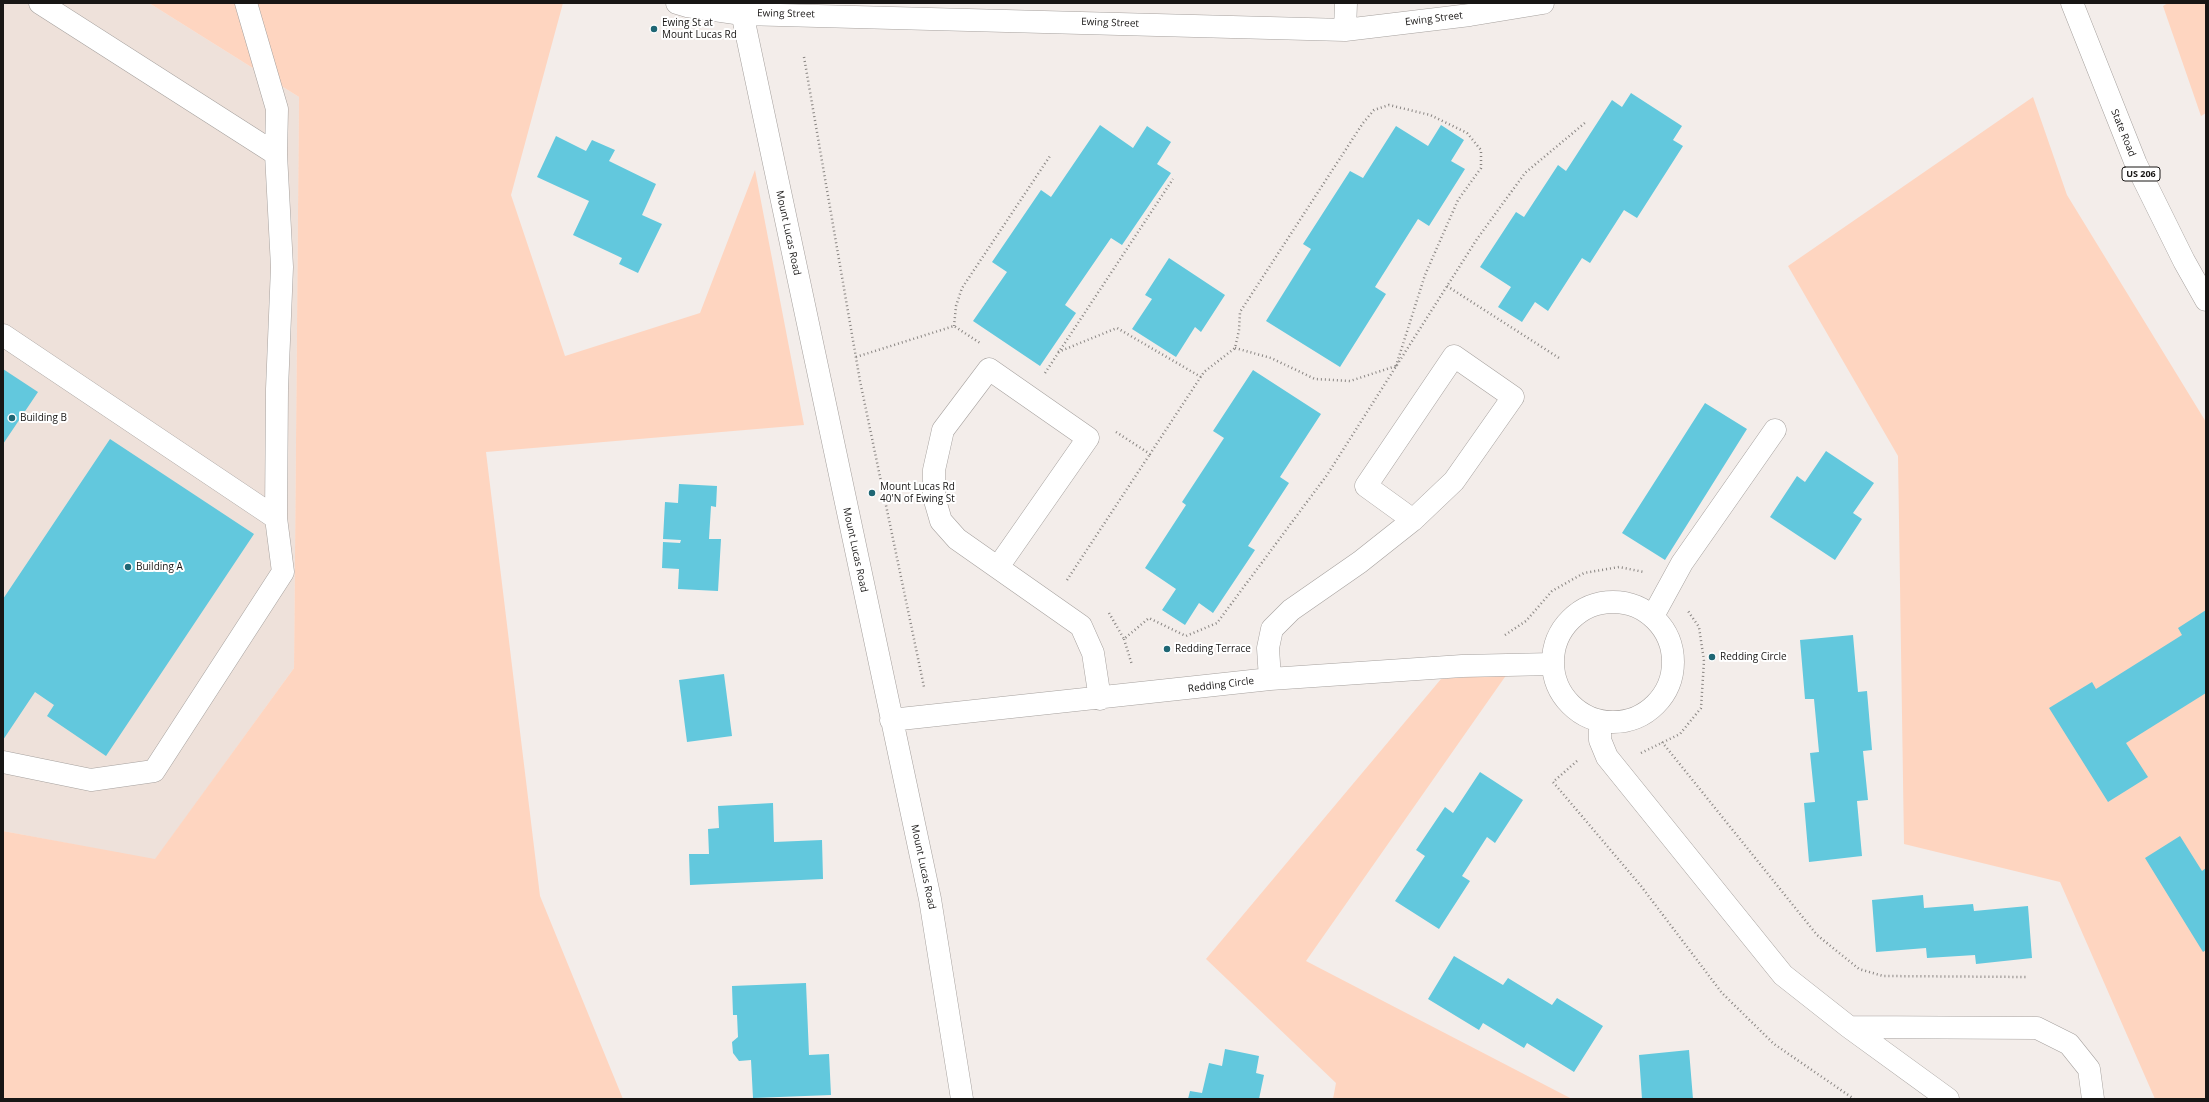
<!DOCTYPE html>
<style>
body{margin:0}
#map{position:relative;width:2209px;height:1102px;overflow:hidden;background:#f3edea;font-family:"Open Sans",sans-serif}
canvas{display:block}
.frame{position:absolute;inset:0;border:4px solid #181615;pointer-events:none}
</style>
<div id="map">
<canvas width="2209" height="1102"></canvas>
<div class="frame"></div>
</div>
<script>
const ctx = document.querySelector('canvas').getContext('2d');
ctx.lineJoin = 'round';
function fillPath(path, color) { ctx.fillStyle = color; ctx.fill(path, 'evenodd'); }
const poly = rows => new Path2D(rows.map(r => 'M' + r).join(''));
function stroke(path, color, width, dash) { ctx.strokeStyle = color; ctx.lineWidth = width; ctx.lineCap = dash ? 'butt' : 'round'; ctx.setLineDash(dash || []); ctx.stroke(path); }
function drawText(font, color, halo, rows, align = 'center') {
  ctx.font = font + ' "Open Sans",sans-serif'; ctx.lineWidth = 4; ctx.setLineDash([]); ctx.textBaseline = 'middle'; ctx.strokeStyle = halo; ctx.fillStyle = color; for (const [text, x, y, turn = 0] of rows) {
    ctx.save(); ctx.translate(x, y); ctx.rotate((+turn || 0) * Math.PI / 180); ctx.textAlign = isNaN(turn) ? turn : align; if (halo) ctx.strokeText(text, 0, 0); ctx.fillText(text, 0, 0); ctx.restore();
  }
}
const built = poly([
 [3,3,149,3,299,97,294,668,155,860,3,831]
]);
const green = poly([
 [149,3,563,3,511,195,565,356,700,313,755,170,804,425,486,452,540,896,623,1099,3,1099,3,831,155,859,294,668,299,97],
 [2168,3,2206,3,2206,113,2201,116,2163,6],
 [2033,97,2067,195,2206,422,2206,1099,2155,1099,2060,882,1904,844,1898,456,1788,266],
 [1507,674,1306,961,1572,1099,1333,1099,1336,1083,1206,959,1441,679]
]);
const building = poly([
 [1631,93,1682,126,1673,140,1683,146,1637,218,1624,210,1590,263,1582,258,1548,311,1535,302,1522,322,1498,307,1511,287,1480,267,1516,212,1524,217,1558,165,1566,171,1612,100,1622,107],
 [1100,125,1133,148,1147,126,1171,142,1157,164,1171,173,1122,245,1111,238,1065,305,1076,313,1040,366,973,321,1007,272,992,262,1041,190,1051,197],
 [1441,125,1464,140,1451,161,1465,169,1429,226,1418,219,1375,287,1386,294,1340,367,1266,321,1311,249,1303,244,1350,171,1363,178,1396,126,1428,146],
 [556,136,586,151,592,140,615,150,609,161,656,184,642,215,662,224,638,273,619,264,622,258,573,235,589,201,537,177],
 [1169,258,1225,295,1201,332,1195,327,1176,357,1132,329,1152,299,1145,295],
 [3,369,38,392,3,444],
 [1253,370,1321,414,1280,477,1289,483,1248,546,1255,550,1213,613,1199,603,1185,625,1162,610,1176,589,1145,568,1186,505,1182,502,1224,438,1213,431],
 [1705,403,1747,429,1665,560,1622,533],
 [110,439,254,534,106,756,47,716,54,705,35,692,3,740,3,599],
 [1826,451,1874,483,1853,513,1862,519,1835,560,1770,517,1797,476,1805,482],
 [679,484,717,486,716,507,711,506,709,539,721,539,718,591,678,589,679,569,662,568,663,542,680,543,681,540,663,539,665,502,678,503],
 [2206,610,2206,693,2126,743,2148,777,2108,802,2049,708,2092,682,2096,689,2182,635,2178,628],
 [1853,635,1858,692,1867,691,1872,750,1863,751,1868,800,1857,801,1862,856,1809,862,1804,803,1815,802,1810,753,1819,752,1814,699,1805,699,1800,640],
 [724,674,732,736,687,742,679,680],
 [1480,772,1523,800,1495,843,1487,837,1462,876,1470,881,1439,929,1395,901,1425,856,1416,850,1445,807,1453,813],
 [773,803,774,842,822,840,823,879,690,885,689,854,709,854,708,829,719,828,718,806],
 [2180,836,2202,871,2206,868,2206,950,2203,952,2145,858],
 [1923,895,1924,908,1973,904,1974,911,2028,906,2032,958,1976,964,1975,955,1927,958,1926,948,1876,952,1872,900],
 [1454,956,1503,985,1508,978,1552,1005,1557,998,1603,1026,1574,1072,1527,1043,1524,1048,1483,1023,1479,1030,1428,999],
 [806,983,809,1055,829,1054,831,1095,753,1098,751,1060,739,1061,733,1053,732,1042,738,1037,737,1015,733,1015,732,986],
 [1225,1049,1259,1056,1256,1073,1264,1075,1259,1099,1188,1099,1190,1091,1202,1093,1209,1063,1222,1066],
 [1689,1050,1693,1099,1642,1099,1639,1055]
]);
const path = poly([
 [804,57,860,381,924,687],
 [1447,286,1559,358],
 [954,326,956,306,962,288,1050,156],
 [1235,348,1271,358,1315,379,1350,381,1396,366],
 [1058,352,1117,328,1201,377],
 [856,357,954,326,980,343],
 [1045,373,1173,179],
 [1116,432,1150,454,1204,372,1235,348,1239,330,1240,312,1363,123,1374,110,1389,105,1430,115,1467,133,1481,150,1481,168,1458,200,1425,275,1396,366],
 [1067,580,1150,454],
 [1109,613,1124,639,1149,618,1186,636,1217,623,1327,475,1477,239,1525,173,1586,122],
 [1505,635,1526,621,1552,591,1584,573,1619,567,1644,572],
 [1124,639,1132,665],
 [1662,742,1817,935,1859,969,1883,976,2027,977],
 [1641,753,1680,734,1701,708,1704,661,1699,627,1688,611],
 [1577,761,1553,782,1641,886,1722,993,1774,1044,1854,1099]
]);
const minor = poly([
 [40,3,276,154],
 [677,3,687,6,742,14,1345,30,1470,15,1543,3],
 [740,3,930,899,962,1099],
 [1345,30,1346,3],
 [3,335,276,518],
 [998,567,1088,438,989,369,943,430,934,470,934,497,941,521,957,539,1081,626,1093,653,1100,699],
 '1553 662a60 60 0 1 1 120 0a60 60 0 1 1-120 0Z',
 [1653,616,1682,563,1775,430],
 [1270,679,1268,648,1272,629,1291,610,1360,562,1413,520,1454,481,1513,397,1454,356,1366,486,1413,520],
 [891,720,1270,679,1462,666,1552,664],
 [1600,721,1600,740,1607,757,1783,975,1849,1027,1948,1099],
 [3,762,91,780,154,771,283,572,276,518,277,389,282,267,276,154,277,109,246,3],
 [1849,1027,2037,1028,2069,1044,2089,1069,2093,1099]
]);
const highway = poly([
 [2072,3,2136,164,2184,261,2206,300]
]);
const markers = [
 [654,29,4,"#1e6674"],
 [12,418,4,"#1e6674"],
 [872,493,4,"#1e6674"],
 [128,567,4,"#1e6674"],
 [1167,649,4,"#1e6674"],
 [1712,657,4,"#1e6674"]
];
const shields = [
 [2141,174,38]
];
const shieldNames = [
 ["US 206",2141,174]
];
const streetNames = [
 ["Ewing Street",786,14,1],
 ["Ewing Street",1434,19,-7],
 ["Ewing Street",1110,23,2],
 ["State Road",2123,133,68],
 ["Mount Lucas Road",788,233,78],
 ["Mount Lucas Road",855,550,78],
 ["Redding Circle",1221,685,-7],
 ["Mount Lucas Road",923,867,78]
];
const poiNames = [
 ["Ewing St at",662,23],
 ["Mount Lucas Rd",662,35],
 ["Building B",20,418],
 ["Mount Lucas Rd",880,487],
 ["40'N of Ewing St",880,499],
 ["Building A",136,567],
 ["Redding Terrace",1175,649],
 ["Redding Circle",1720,657]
];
fillPath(built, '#eee1da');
fillPath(green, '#fed5c0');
fillPath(building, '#62c8dd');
stroke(minor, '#a6a19e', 23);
stroke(highway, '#a6a19e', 23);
stroke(path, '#898582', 2.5, [1, 3]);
stroke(minor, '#fff', 22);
stroke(highway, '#fff', 22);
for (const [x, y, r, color] of markers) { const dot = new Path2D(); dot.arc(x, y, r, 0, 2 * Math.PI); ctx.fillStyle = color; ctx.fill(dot); stroke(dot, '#fff', 1.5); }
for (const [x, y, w] of shields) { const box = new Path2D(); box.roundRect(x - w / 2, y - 7, w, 14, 3); ctx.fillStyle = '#fff'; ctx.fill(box); stroke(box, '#181615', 1); }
drawText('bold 9px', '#181615', null, shieldNames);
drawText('10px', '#181615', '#fff', streetNames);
drawText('10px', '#181615', '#fff', poiNames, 'left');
</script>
